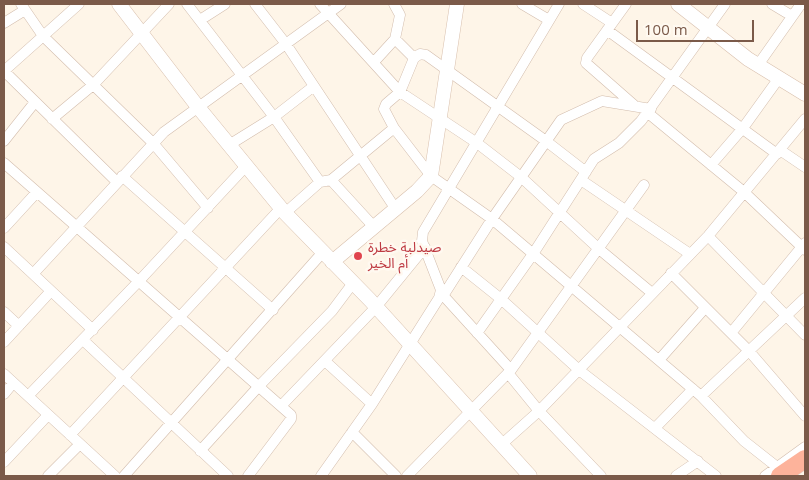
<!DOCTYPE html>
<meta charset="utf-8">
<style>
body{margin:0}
#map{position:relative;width:809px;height:480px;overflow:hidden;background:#fef5e8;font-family:"Open Sans",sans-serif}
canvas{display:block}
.frame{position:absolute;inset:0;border:5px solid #7b5a49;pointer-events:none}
.scale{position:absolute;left:636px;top:20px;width:118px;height:22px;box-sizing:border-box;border:2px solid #7b5a49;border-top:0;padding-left:6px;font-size:15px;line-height:18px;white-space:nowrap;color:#7b5a49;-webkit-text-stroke:4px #fff9f0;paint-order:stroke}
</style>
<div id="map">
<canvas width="809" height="480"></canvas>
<div class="frame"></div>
<div class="scale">100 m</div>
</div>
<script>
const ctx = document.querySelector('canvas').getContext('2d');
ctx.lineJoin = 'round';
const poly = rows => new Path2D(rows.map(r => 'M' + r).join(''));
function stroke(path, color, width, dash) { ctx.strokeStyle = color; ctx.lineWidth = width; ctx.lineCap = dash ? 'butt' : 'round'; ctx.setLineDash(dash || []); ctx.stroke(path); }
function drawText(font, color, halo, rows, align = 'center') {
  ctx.font = font + ' "Open Sans","Noto Sans Arabic",sans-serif'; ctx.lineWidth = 5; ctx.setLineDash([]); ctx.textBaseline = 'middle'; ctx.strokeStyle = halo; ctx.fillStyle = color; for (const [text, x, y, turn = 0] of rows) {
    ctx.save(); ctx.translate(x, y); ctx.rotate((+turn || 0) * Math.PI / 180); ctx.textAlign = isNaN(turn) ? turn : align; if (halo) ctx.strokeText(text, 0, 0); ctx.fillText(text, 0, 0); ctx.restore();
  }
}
const street = poly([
 [21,4,43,36,153,143,208,208],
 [79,4,4,71,117,182],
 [187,4,274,117,320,182,285,213],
 [255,4,286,44,395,208],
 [320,4,400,92,477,143,521,177,599,249,652,293],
 [394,4,400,15,395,39,414,58],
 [522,4,549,20],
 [583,4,612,23],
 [626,4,587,58,586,63,635,106],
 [772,4,792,16],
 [200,20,225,4],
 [4,23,25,10],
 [607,30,777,154],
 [374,62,395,39],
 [758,65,801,4],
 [648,113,744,192,805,250],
 [52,119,93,85,169,4],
 [4,141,35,102],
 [229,145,274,117,314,86],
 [780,150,805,167],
 [4,163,291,415,291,419,248,476],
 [711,165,743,128,779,78],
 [586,172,546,141,426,55,420,54,414,58,400,92,386,104,384,109,394,128,431,176,492,219,701,396,744,441,777,467],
 [122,176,273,310],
 [331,180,374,227],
 [581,180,690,254],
 [320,182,331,180,394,128],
 [4,228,37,192],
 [708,236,805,335],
 [4,247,93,330],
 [461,267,501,299,579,370,716,476],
 [671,273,749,351,805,416],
 [33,274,164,132,341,4],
 [441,293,511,370],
 [443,296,492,219,561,120,602,101,651,109],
 [4,312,19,326],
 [477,333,533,254,594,159,619,143,641,121,725,4],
 [731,333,805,243],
 [83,340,228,476],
 [4,342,51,291],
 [659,360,705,308],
 [325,361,372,404],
 [508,373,539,411,601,476],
 [4,374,115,476],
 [4,394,13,383],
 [28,396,139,281,246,166],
 [701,396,805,298],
 [281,406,376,307,425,247],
 [655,428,693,389],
 [352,432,396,476],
 [70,435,281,208],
 [502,444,539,411,708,236,805,119],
 [200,451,259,386,332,311,353,283],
 [4,462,48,415],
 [48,476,80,444],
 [124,476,323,252],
 [321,476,372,404,439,298,441,290,422,241,423,232,559,4],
 [407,476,511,370,644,185],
 [676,476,698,461],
 [765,476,805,447]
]);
const secondary = poly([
 [119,4,198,107,285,213,370,300,530,476],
 [678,4,748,59,805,94],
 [332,262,417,191,431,176,457,4]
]);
const highway = poly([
 [780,476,805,459]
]);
const markers = [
 [358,256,5,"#e0444e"]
];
const healthNames = [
 ["صيدلية خطرة",368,248],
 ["أم الخير",368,264]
];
stroke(street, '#d2bcac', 11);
stroke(secondary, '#d8bfac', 15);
stroke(highway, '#ddd4d0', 19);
stroke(street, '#fff', 10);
stroke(secondary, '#fff', 14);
stroke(highway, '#fdb39b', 18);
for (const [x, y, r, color] of markers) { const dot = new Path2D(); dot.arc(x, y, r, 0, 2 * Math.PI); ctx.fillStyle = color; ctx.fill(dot); stroke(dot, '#fff9f0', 2); }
drawText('14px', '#be3a42', '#fff9f0', healthNames, 'left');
</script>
